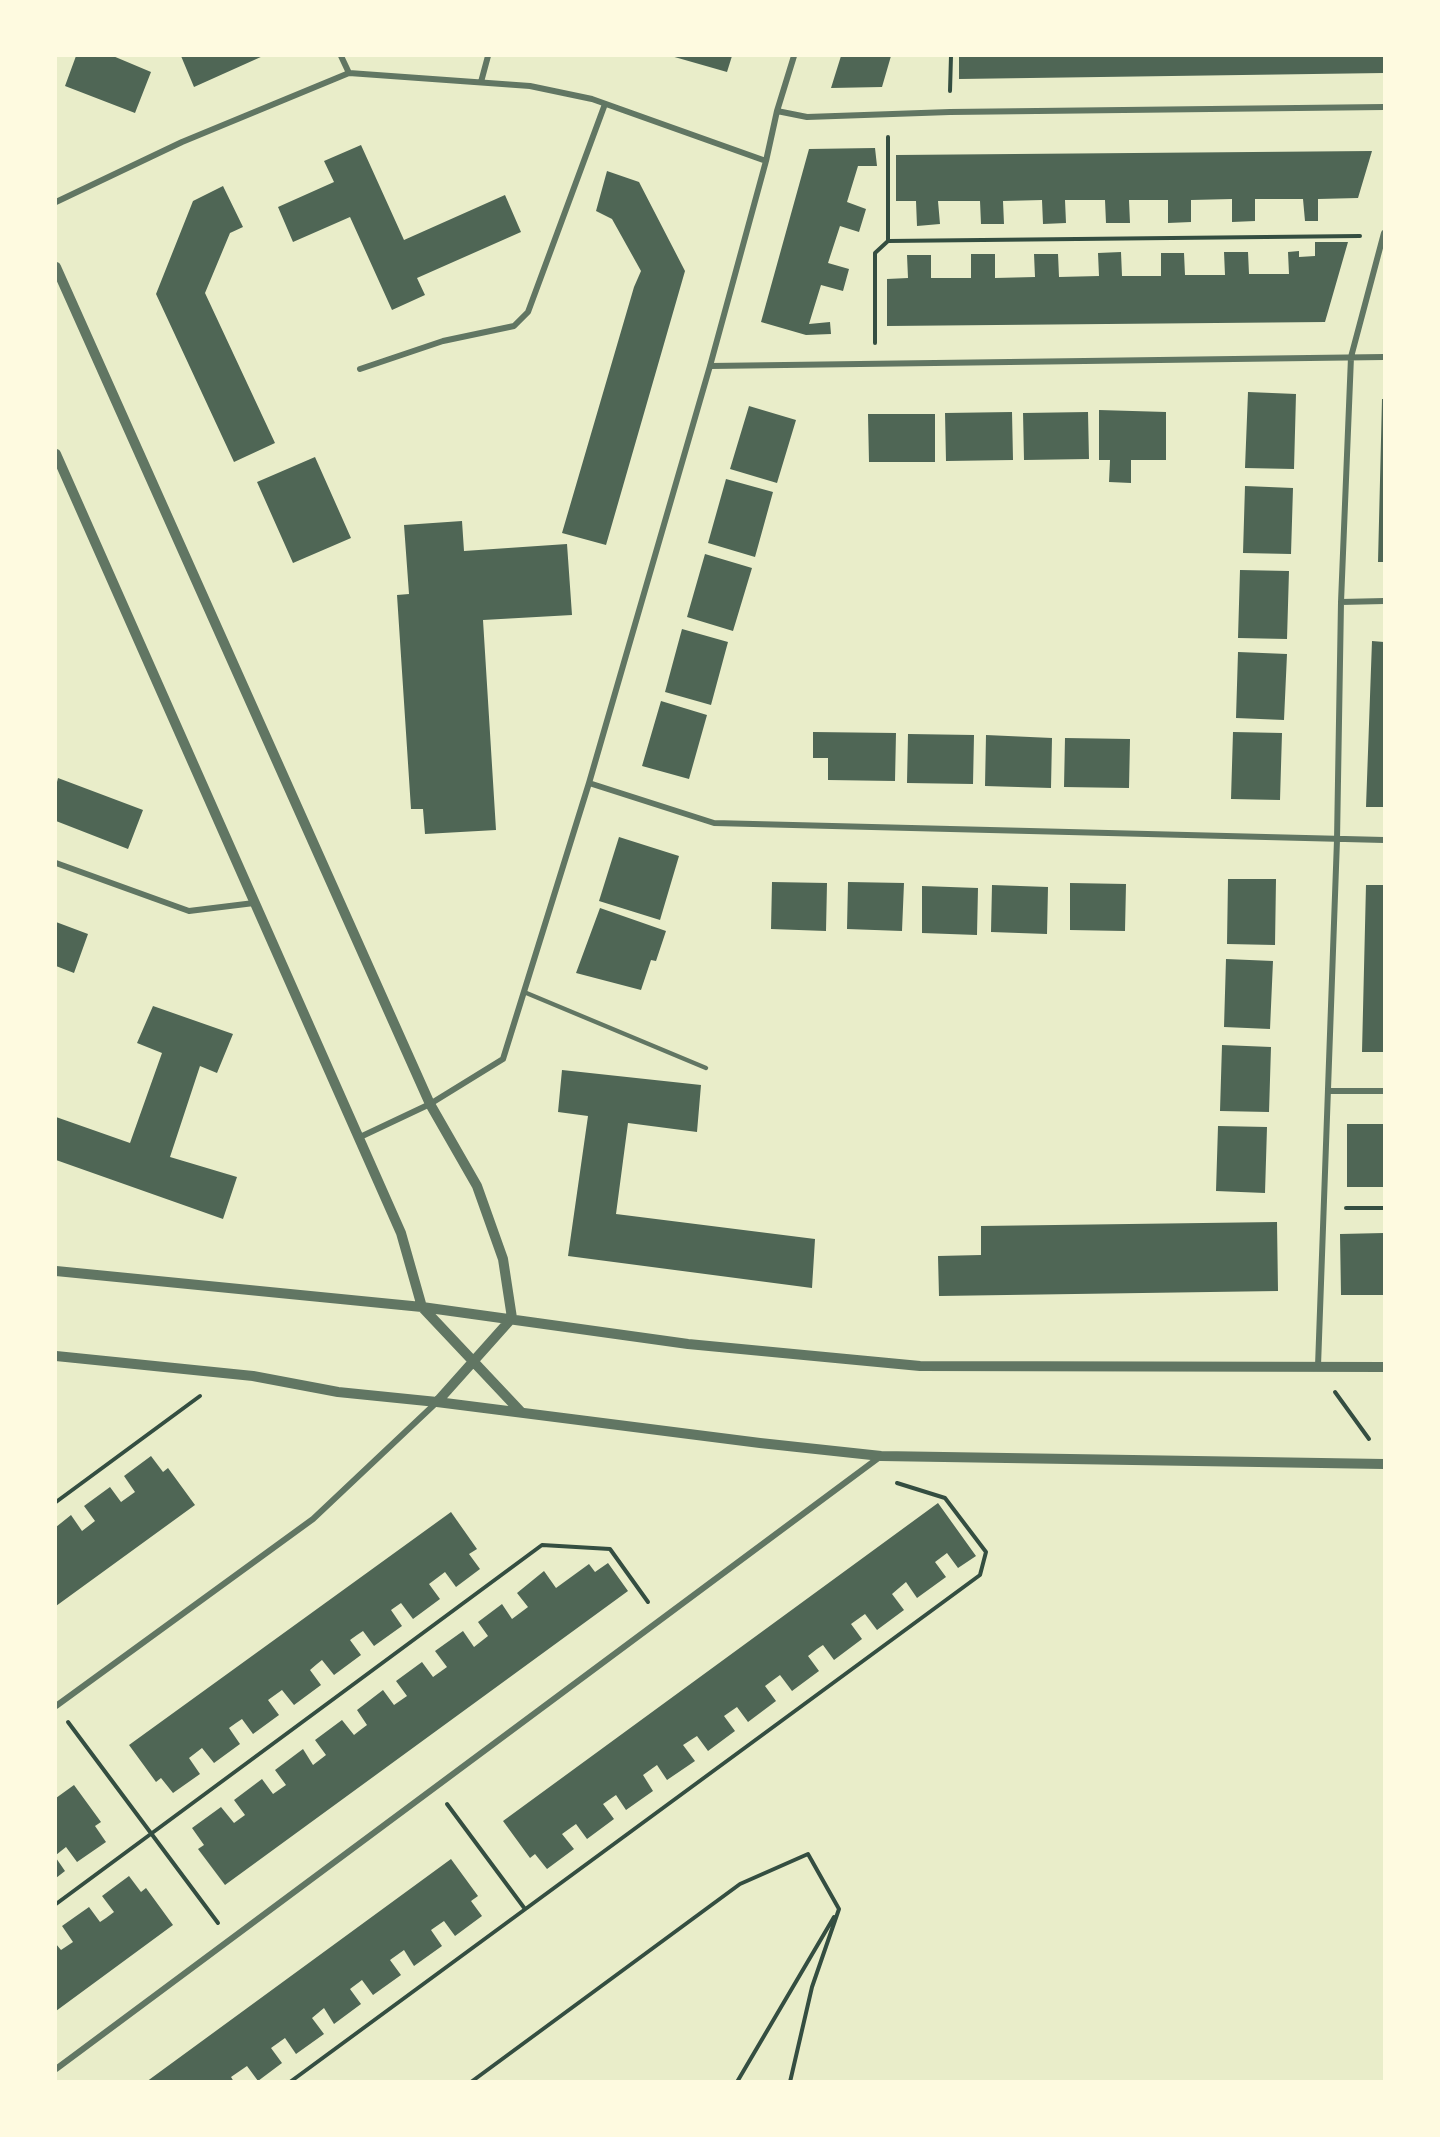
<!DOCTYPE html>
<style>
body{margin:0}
#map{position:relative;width:1440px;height:2137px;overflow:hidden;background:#e9edc9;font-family:"Archivo Narrow",sans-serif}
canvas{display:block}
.frame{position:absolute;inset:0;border:57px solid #fefae0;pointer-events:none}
</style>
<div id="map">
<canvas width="1440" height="2137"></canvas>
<div class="frame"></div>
</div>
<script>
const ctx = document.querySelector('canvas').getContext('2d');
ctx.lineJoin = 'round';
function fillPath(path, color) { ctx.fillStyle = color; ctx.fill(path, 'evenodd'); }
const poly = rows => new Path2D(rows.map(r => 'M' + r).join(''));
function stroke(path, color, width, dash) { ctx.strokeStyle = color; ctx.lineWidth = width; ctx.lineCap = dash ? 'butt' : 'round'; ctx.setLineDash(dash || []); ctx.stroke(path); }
const building = poly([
 [76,56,113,56,151,72,135,113,65,86],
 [181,56,263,56,194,87],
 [671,56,732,56,727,72],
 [841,56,891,56,882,87,831,88],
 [959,56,1384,56,1384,73,959,79],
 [361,145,404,240,505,195,521,232,417,278,425,295,392,310,350,217,293,242,278,207,334,182,324,161],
 [875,148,877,166,858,166,847,202,866,209,859,232,840,226,828,263,849,269,843,291,821,285,809,324,830,322,831,334,806,335,761,322,809,149],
 [1372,151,1358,198,1318,199,1318,221,1305,221,1303,199,1255,199,1255,221,1232,222,1232,199,1191,200,1191,222,1168,223,1168,200,1129,200,1130,223,1106,223,1105,200,1065,200,1066,223,1043,224,1042,200,1003,201,1004,224,981,224,980,201,938,201,940,224,917,226,916,201,896,201,896,155],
 [607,171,639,182,685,271,606,545,562,533,634,287,641,271,612,219,596,211],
 [223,186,243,227,230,233,205,293,275,443,234,462,156,294,193,201],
 [1315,242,1348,242,1325,322,887,326,887,279,908,278,907,255,931,255,931,278,971,278,971,254,995,254,995,278,1035,277,1034,254,1058,254,1059,277,1099,276,1098,253,1121,252,1122,276,1161,276,1161,253,1184,253,1185,275,1225,275,1224,252,1248,252,1249,274,1289,274,1288,252,1299,251,1299,257,1315,256],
 [1248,392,1296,394,1294,469,1245,468],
 [1382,399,1384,399,1384,562,1378,562],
 [749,406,796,420,777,483,730,469],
 [1099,410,1166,412,1166,460,1131,460,1131,483,1109,482,1110,460,1099,460],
 [1012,412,1013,460,946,461,945,413],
 [1088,412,1089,459,1024,460,1023,413],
 [868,414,935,414,935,462,869,462],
 [315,457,351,538,293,563,257,482],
 [726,479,773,492,755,557,708,543],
 [1245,486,1293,488,1291,554,1243,553],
 [462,521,464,551,567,544,572,615,483,620,496,830,425,834,423,809,411,809,397,595,409,594,404,525],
 [705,554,752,568,733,631,687,617],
 [1240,570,1289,571,1287,639,1238,638],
 [682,629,728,642,711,705,665,692],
 [1372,641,1384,642,1384,807,1366,807],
 [1238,652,1287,654,1284,720,1236,718],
 [661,701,707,715,689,779,642,766],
 [813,732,896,733,895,781,828,780,828,758,813,758],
 [1233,732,1282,733,1280,800,1231,799],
 [908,734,974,735,973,784,907,783],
 [986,735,1052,738,1051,788,985,786],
 [1065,738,1130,739,1129,788,1064,787],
 [58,778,143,810,128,849,56,821,56,786],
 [619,837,679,856,660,920,599,901],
 [1228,879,1276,879,1275,945,1227,944],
 [772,882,827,883,826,931,771,929],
 [848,882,904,883,902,931,847,929],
 [1070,883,1126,884,1125,931,1070,930],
 [992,885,1048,887,1047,934,991,932],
 [1366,885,1384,885,1384,1052,1362,1052],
 [922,886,978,888,977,935,922,933],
 [600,908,666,931,656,961,651,960,641,990,576,973],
 [56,922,88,934,74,973,56,966],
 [1226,959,1273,961,1270,1029,1224,1027],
 [153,1006,233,1034,217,1073,200,1066,170,1157,237,1177,223,1219,56,1160,56,1117,130,1143,162,1053,137,1043],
 [1222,1045,1271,1047,1269,1112,1220,1111],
 [562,1070,701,1085,697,1132,628,1123,616,1214,815,1239,812,1288,568,1256,588,1116,558,1112],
 [1347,1124,1384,1124,1384,1187,1347,1187],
 [1218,1126,1267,1127,1265,1193,1216,1191],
 [1277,1222,1278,1291,939,1296,938,1256,981,1255,981,1226],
 [1384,1233,1384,1295,1341,1295,1340,1234],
 [151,1456,163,1472,168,1468,195,1505,56,1606,56,1527,71,1515,82,1531,95,1521,84,1506,110,1487,121,1502,135,1492,124,1476],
 [938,1503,976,1556,958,1568,947,1553,935,1562,946,1577,917,1598,906,1582,892,1594,904,1610,877,1630,865,1614,851,1624,862,1639,834,1660,823,1645,817,1649,808,1656,819,1671,792,1691,780,1675,765,1686,776,1701,748,1722,737,1707,724,1716,735,1731,708,1751,697,1736,683,1745,695,1761,667,1780,657,1765,643,1775,653,1791,626,1810,616,1795,603,1804,614,1819,587,1839,576,1824,562,1834,574,1849,547,1869,535,1854,530,1858,503,1821],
 [451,1512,477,1549,469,1554,480,1569,456,1587,445,1572,429,1584,440,1599,413,1619,401,1603,391,1610,402,1626,374,1646,363,1631,357,1635,350,1640,361,1655,334,1675,322,1660,317,1664,310,1670,321,1685,294,1705,282,1690,268,1700,279,1715,253,1734,242,1719,236,1723,229,1728,240,1744,214,1763,202,1748,189,1758,200,1774,173,1793,161,1778,156,1782,129,1745],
 [608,1563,628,1591,225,1885,198,1849,204,1845,192,1828,221,1807,234,1823,245,1815,234,1800,262,1779,273,1794,286,1785,275,1770,303,1749,313,1765,326,1755,315,1740,342,1720,354,1735,359,1731,367,1725,357,1710,383,1690,394,1705,407,1696,396,1681,422,1662,433,1677,447,1667,435,1651,463,1631,474,1647,488,1636,478,1622,502,1604,512,1619,528,1607,517,1593,544,1571,556,1588,589,1564,595,1572],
 [74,1785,101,1822,95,1826,106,1842,77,1862,66,1847,56,1855,56,1798],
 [56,1858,65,1871,56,1878],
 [451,1859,478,1896,471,1901,482,1916,455,1936,444,1921,431,1930,442,1946,414,1966,404,1950,390,1960,401,1975,373,1995,362,1980,350,1989,361,2004,334,2024,324,2008,312,2018,324,2034,296,2054,285,2038,271,2048,282,2063,258,2081,247,2066,231,2077,234,2082,146,2082],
 [129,1876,141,1892,146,1888,173,1925,56,2011,56,1944,61,1950,73,1942,62,1926,89,1907,100,1922,106,1918,114,1912,102,1896]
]);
const path = poly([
 [950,91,951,56],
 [888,241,1360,236],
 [875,343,875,253,888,241,888,137],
 [1346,1208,1384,1208],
 [1335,1392,1369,1439],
 [56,1502,200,1396],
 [68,1722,218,1923],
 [447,1804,525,1909],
 [56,1904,542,1545,610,1549,648,1602],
 [290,2082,980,1575,986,1552,945,1498,897,1483],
 [471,2082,740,1884,808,1854,839,1909,812,1987,790,2082],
 [737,2082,834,1917]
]);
const service = poly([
 [524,992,706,1068]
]);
const minor = poly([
 [341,56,349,73],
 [481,82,488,56],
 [777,111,807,117,950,112,1384,107],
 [56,202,182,142,349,73,530,86,592,99,766,161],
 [710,366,1384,357],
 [360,369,443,341,514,326,528,312,605,104],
 [1341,602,1384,601],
 [589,783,714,823,1384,840],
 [56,863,189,911,254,903],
 [1329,1091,1384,1091],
 [358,1138,430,1104,503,1059,589,783,710,366,766,161,777,111,794,56],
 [1318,1366,1337,840,1341,602,1351,357,1384,233],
 [56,1706,313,1519,437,1402],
 [56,2069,881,1456]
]);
const tertiary = poly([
 [56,267,430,1104,477,1186,503,1259,512,1318,437,1402],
 [56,454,401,1233,422,1307,521,1412],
 [56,1271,422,1307,688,1344,920,1366,1384,1367],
 [56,1356,253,1376,338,1392,437,1402,760,1443,881,1456,1384,1464]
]);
fillPath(building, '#4f6655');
stroke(path, '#344e41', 4);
stroke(service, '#617663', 4.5);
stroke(minor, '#617663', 6);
stroke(tertiary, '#617663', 10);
</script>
